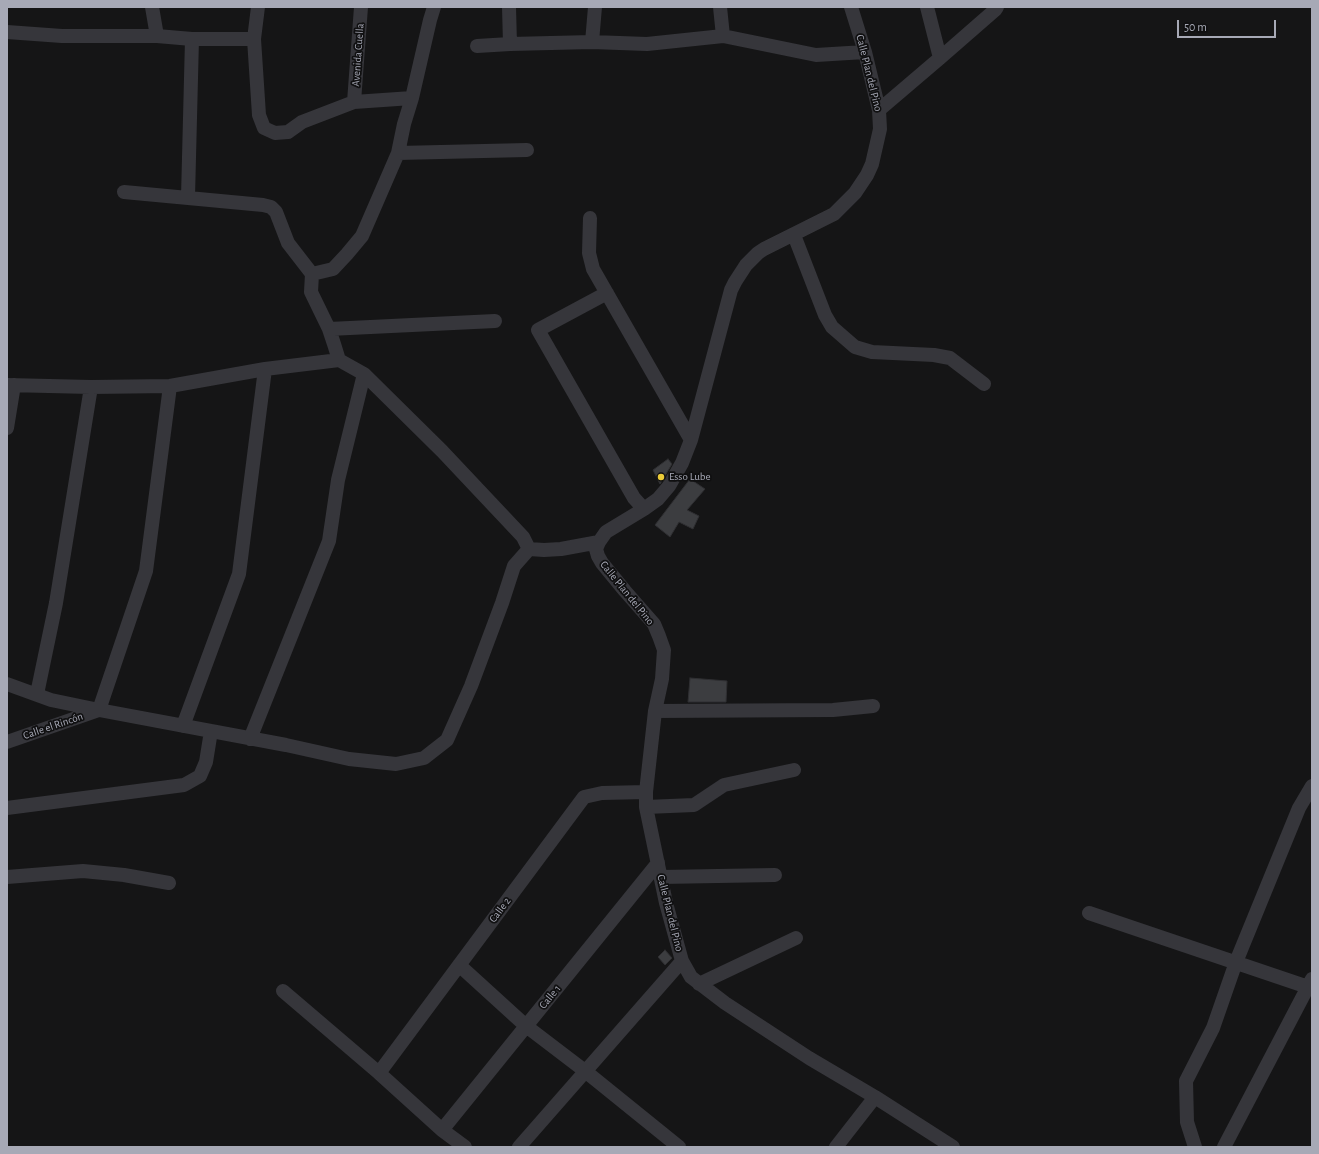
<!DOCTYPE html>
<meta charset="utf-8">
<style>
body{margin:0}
#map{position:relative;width:1319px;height:1154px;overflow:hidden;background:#151516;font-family:"Alegreya Sans",sans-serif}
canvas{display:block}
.frame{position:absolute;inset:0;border:8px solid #a7a9b6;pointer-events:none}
.scale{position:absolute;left:1177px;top:20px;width:99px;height:18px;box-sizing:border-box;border:2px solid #a7a9b6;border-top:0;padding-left:5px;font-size:12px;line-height:14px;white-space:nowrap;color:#a7a9b6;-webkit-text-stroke:3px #101011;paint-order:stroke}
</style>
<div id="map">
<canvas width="1319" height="1154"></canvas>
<div class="frame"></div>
<div class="scale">50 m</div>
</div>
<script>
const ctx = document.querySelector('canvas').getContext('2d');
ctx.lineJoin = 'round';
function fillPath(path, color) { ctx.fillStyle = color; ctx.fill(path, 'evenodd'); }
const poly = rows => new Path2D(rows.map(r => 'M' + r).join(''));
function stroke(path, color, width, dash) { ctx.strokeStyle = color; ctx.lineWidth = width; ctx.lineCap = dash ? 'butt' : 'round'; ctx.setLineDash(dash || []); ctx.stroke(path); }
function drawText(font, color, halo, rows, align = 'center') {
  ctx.font = font + ' "Alegreya Sans",sans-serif'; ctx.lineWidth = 3.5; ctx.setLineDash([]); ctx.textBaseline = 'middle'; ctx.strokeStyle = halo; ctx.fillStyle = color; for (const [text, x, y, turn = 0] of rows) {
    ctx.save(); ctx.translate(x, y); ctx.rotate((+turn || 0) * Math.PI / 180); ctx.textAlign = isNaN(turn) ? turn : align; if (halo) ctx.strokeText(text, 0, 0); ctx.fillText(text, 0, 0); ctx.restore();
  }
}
const building = poly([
 [668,459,672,464,660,484,653,470,668,459],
 [690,479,705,489,687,510,699,516,693,529,679,522,670,537,655,525,690,479],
 [690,678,727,681,726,702,688,702,690,678],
 [665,950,672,958,665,965,658,957,665,950]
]);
const minor = poly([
 [152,7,157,36],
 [258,7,254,39,259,115,264,128,275,133,288,132,302,122,354,102,412,98],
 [509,7,510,44],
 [720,7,723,36],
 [851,7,865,52,879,110,880,129,872,164,867,175,855,193,834,214,764,249,758,253,746,265,735,282,731,290,691,440,682,463,669,486,658,499,644,509,606,532,599,542,596,549,598,556,602,563,625,591,654,624,659,636,664,650,662,679,655,711,646,792,646,807,666,903,682,961,691,977,725,1003,809,1058,875,1097,953,1147],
 [927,7,940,58],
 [7,32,62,36,157,36,192,39,254,39],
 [592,42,595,7],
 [477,46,510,44,592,42,647,44,723,36,816,55,865,52],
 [354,102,361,7],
 [879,110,940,58,995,10,997,7],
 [398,153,527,150],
 [124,192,263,205,271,207,276,212,288,243,312,274,311,292,329,329,334,344,339,360,364,374,442,451,523,537,529,549],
 [188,197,192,39],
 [590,218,589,253,593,269,691,440],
 [794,235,825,315,832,327,855,347,872,352,934,355,950,358,984,384],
 [312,274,333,269,347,254,362,236,398,153,404,124,412,98,430,20,434,7],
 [607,293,538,330,634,498,644,509],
 [329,329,495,321],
 [7,385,91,387,170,386,265,369,339,360],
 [7,428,14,385],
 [7,684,51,700,99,710,286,745,349,759,396,764,424,758,447,740,471,686,502,603,514,566,529,549,544,550,561,549,599,542],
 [37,694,56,603,91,387],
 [655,711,833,710,873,706],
 [183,726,239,574,265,369],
 [250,739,329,541,338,480,364,374],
 [7,742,99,710,146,571,170,386],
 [646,807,694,805,724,785,794,770],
 [7,808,184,785,200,776,206,762,211,731],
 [7,877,83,871,124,875,169,883],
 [661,877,775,875],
 [1089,913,1308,987],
 [459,965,526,1026,585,1071,679,1147],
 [699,984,796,938],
 [283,991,379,1073,442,1130,465,1147],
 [379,1073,584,797,602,793,646,792],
 [442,1130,658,863],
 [519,1147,682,961],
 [836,1147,875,1097],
 [1195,1147,1187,1122,1186,1081,1213,1028,1236,962,1299,808,1312,786],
 [1224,1147,1312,979]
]);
const markers = [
 [661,477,4,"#ebcb38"]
];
const streetNames = [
 ["Avenida Cuella",358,55,-86],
 ["Calle Plan del Pino",869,73,76],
 ["Calle Plan del Pino",627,593,51],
 ["Calle el Rincón",53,726,-19],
 ["Calle 2",500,910,-53],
 ["Calle Plan del Pino",670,913,76],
 ["Calle 1",550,997,-51]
];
const poiNames = [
 ["Esso Lube",669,477]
];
fillPath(building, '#3c3d40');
stroke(building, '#2f2f32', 1);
stroke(minor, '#36363b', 14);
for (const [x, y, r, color] of markers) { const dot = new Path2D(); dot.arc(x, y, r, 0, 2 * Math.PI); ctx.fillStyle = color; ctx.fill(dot); stroke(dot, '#101011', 1.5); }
drawText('11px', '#a7a9b6', '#101011', streetNames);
drawText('11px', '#a7a9b6', '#101011', poiNames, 'left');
</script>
